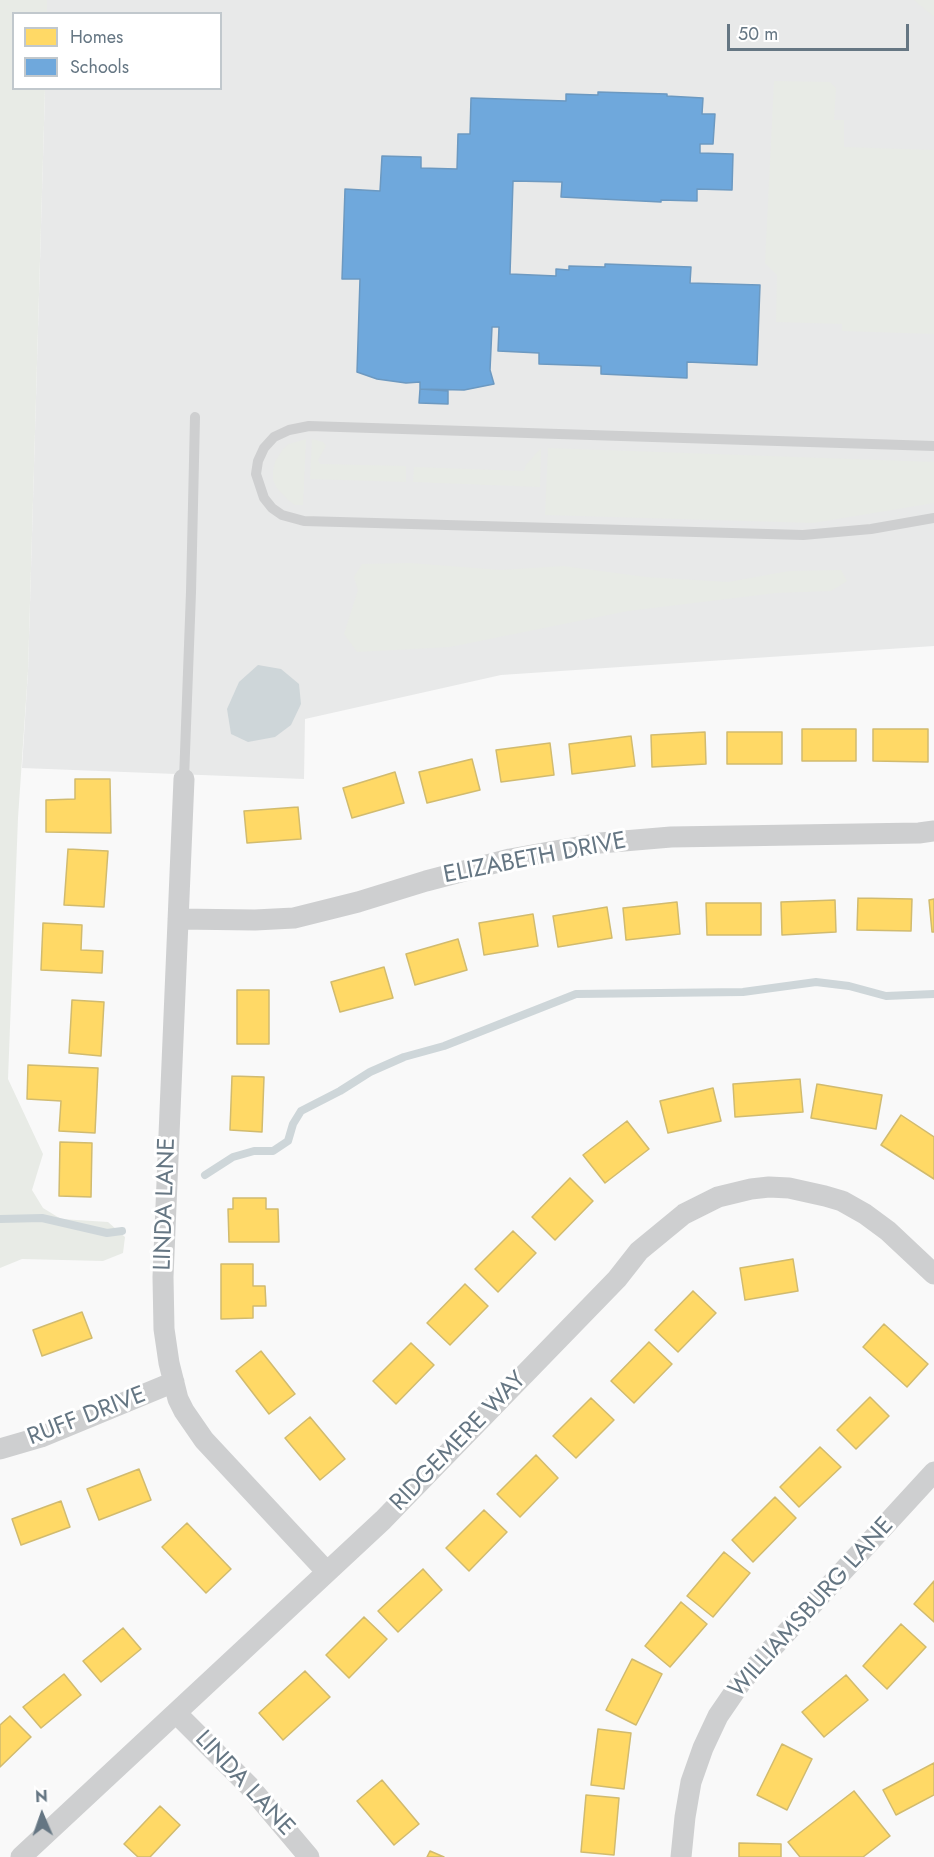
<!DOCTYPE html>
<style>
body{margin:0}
#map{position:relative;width:934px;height:1857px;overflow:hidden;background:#f9f9f9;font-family:Jost,sans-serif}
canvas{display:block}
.legend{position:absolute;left:12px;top:12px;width:210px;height:78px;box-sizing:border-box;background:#fff;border:2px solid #c1c8cd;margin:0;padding:8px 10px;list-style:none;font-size:18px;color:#657683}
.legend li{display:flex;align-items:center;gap:12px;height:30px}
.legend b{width:30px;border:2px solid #c1c8cd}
.north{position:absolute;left:12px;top:1785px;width:60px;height:60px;-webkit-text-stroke:4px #fff;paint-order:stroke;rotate:358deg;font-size:16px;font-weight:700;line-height:24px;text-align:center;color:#657683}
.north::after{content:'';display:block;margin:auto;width:21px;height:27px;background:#657683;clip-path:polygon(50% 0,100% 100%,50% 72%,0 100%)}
.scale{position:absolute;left:727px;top:24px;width:182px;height:27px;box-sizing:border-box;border:3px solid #657683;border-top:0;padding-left:8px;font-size:18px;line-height:21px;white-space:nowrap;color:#657683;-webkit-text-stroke:4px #fff;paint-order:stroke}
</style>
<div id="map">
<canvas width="934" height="1857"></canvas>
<ul class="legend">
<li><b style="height:16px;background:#ffd966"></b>Homes</li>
<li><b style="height:16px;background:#6fa8dc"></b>Schools</li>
</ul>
<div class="north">N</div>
<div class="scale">50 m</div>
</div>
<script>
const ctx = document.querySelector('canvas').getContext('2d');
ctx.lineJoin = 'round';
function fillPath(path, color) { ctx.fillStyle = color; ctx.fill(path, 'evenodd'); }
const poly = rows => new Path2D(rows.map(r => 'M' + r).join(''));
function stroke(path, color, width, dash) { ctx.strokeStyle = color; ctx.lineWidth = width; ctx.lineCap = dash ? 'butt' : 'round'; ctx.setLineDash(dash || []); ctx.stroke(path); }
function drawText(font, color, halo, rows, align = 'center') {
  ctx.font = font + ' Jost,sans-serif'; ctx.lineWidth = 6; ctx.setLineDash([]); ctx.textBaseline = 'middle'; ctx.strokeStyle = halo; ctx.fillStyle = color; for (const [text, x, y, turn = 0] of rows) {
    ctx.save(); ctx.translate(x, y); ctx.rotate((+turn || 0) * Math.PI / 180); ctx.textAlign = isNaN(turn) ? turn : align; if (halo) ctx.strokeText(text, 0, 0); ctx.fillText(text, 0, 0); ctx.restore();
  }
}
const built = poly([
 [47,0,934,0,934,646,501,675,305,719,304,779,22,768,28,671,45,89,220,88,220,14,47,13]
]);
const green = poly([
 [0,0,47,0,47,13,14,14,14,88,45,89,28,671,18,818,8,1079,43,1154,32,1190,43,1208,61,1219,108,1222,125,1237,123,1253,103,1261,22,1259,0,1268],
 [914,0,934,0,934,17],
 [774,81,830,82,836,88,834,120,844,120,844,147,934,150,934,334,842,331,842,324,776,322,777,275,765,263],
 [306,439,303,505,295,505,288,500,277,488,273,480,273,471,275,462,283,449,289,444],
 [312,439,323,442,326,446,318,460,320,464,406,466,406,482,310,479],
 [541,448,540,487,413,482,414,467,524,471,526,465],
 [548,448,934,462,934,503,813,523,545,515],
 [409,563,500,570,563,566,646,577,728,582,789,571,841,570,847,581,831,591,776,593,628,611,450,647,357,652,344,634,358,590,354,577,362,564]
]);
const water = poly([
 [258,665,281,669,299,684,301,704,291,725,275,737,248,742,231,734,227,709,239,682]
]);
const homes = poly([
 [802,729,856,729,856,761,802,761,802,729],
 [873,729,928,729,928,762,873,761,873,729],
 [705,732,706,764,652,767,651,735,705,732],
 [727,732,782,732,782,764,727,764,727,732],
 [631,736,635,766,572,774,569,744,631,736],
 [550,743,554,775,501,782,496,750,550,743],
 [472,759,480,790,427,803,419,772,472,759],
 [395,772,404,803,352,818,343,788,395,772],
 [75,779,110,779,111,833,46,832,46,800,75,799,75,779],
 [298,807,301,839,247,843,244,811,298,807],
 [68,849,108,851,104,907,64,905,68,849],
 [858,898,912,899,911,931,857,930,858,898],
 [934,899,934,932,932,932,929,900,934,899],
 [835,900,836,932,782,935,781,902,835,900],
 [677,902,680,934,626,940,623,908,677,902],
 [706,903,761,903,761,935,707,935,706,903],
 [607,907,612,938,558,947,553,916,607,907],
 [533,914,538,946,484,955,479,923,533,914],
 [43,923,82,925,81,950,103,951,102,973,41,970,43,923],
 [458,939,467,970,415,985,406,954,458,939],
 [384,967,393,998,340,1012,331,982,384,967],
 [237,990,269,990,269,1044,237,1044,237,990],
 [72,1000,104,1002,101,1056,69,1053,72,1000],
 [28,1065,98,1068,95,1133,59,1131,61,1101,27,1099,28,1065],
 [232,1076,264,1077,262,1132,230,1130,232,1076],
 [800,1079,803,1112,735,1117,733,1084,800,1079],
 [817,1084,882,1095,876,1129,811,1118,817,1084],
 [713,1088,721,1121,668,1133,660,1101,713,1088],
 [901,1115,934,1137,934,1179,881,1145,901,1115],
 [627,1121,649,1149,605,1183,583,1155,627,1121],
 [60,1142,92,1143,91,1197,59,1196,60,1142],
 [570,1178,593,1201,555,1240,532,1217,570,1178],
 [233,1198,266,1198,266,1209,278,1209,279,1242,229,1242,228,1209,233,1209,233,1198],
 [513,1231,536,1253,498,1292,475,1269,513,1231],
 [793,1259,798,1291,745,1300,740,1268,793,1259],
 [221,1264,253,1264,253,1286,265,1286,266,1306,253,1306,253,1318,221,1319,221,1264],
 [465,1284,488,1306,450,1345,427,1323,465,1284],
 [693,1291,716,1313,678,1352,655,1330,693,1291],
 [82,1312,92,1338,42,1356,33,1330,82,1312],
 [884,1324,928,1364,907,1387,863,1347,884,1324],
 [649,1342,672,1364,634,1403,611,1381,649,1342],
 [411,1343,434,1365,396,1404,373,1381,411,1343],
 [261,1351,295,1394,269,1414,236,1371,261,1351],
 [870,1397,889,1416,856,1449,837,1430,870,1397],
 [591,1398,614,1420,576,1458,553,1436,591,1398],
 [310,1417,345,1459,320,1480,285,1438,310,1417],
 [820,1447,841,1467,799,1507,780,1487,820,1447],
 [536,1455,558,1478,520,1517,497,1494,536,1455],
 [139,1469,151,1500,99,1520,87,1489,139,1469],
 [775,1497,796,1518,753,1562,732,1540,775,1497],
 [61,1501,70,1527,21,1545,12,1519,61,1501],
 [484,1510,507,1532,469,1571,446,1548,484,1510],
 [187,1523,231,1569,206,1593,162,1547,187,1523],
 [724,1552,750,1573,713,1617,687,1596,724,1552],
 [423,1569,442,1590,398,1632,378,1611,423,1569],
 [934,1581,934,1622,914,1604,934,1581],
 [681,1602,707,1624,670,1667,645,1646,681,1602],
 [364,1617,387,1639,349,1678,326,1655,364,1617],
 [901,1624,926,1647,887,1689,863,1666,901,1624],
 [123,1628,141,1649,101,1682,83,1661,123,1628],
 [632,1659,662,1674,636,1725,606,1710,632,1659],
 [305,1671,330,1697,283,1740,259,1713,305,1671],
 [64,1674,81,1695,41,1728,23,1707,64,1674],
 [846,1675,868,1700,824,1737,802,1712,846,1675],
 [10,1716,31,1737,0,1767,0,1725,10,1716],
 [598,1729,631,1733,624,1789,591,1785,598,1729],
 [782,1744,812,1759,787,1810,757,1795,782,1744],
 [934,1763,934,1795,896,1815,883,1790,934,1763],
 [382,1780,419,1824,394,1845,357,1801,382,1780],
 [854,1791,890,1836,863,1857,800,1857,788,1842,854,1791],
 [586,1795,619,1798,614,1855,581,1852,586,1795],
 [160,1806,180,1825,150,1857,138,1857,124,1844,160,1806],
 [739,1843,781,1844,781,1857,739,1857,739,1843],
 [430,1851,444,1857,427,1857,430,1851]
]);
const schools = poly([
 [598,92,667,94,667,96,703,98,702,114,715,114,713,144,700,144,700,153,733,154,732,190,697,189,697,201,661,200,661,202,561,197,562,182,513,181,510,274,556,276,556,269,569,270,569,266,605,267,605,264,691,267,690,283,760,285,757,365,687,362,687,378,601,374,601,366,539,364,539,353,498,351,499,327,492,327,490,370,494,384,464,390,420,389,420,382,406,383,377,379,357,372,360,279,342,279,345,189,380,191,382,156,421,157,421,168,457,169,458,134,470,134,471,98,566,101,566,94,598,95,598,92],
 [420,389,448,391,448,404,419,403,420,389]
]);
const stream = poly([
 [205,1175,233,1157,254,1151,273,1151,288,1141,293,1124,301,1111,340,1091,370,1072,404,1057,444,1046,576,994,743,992,816,982,849,986,886,996,934,994],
 [0,1219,42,1218,107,1233,122,1231]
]);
const service = poly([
 [934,446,309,426,289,430,274,437,264,448,258,461,256,474,264,498,272,508,282,515,304,521,803,535,871,529,934,518],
 [184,779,191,592,195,417]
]);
const minor = poly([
 [184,779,163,1277,164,1329,169,1363,178,1399,184,1411,204,1440,327,1572],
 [178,919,255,920,294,918,358,902,426,881,510,859,600,843,671,837,919,833,934,831],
 [0,1449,41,1437,174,1382],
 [176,1713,249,1786,309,1857],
 [21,1857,383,1520,617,1279,639,1251,684,1214,718,1197,751,1189,769,1187,789,1188,825,1196,842,1201,865,1214,888,1231,934,1274],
 [681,1857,685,1817,691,1782,703,1748,718,1716,742,1681,934,1472]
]);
const streetNames = [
 ["ELIZABETH DRIVE",535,859,-11],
 ["LINDA LANE",166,1204,-88],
 ["RUFF DRIVE",87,1417,-21],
 ["RIDGEMERE WAY",459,1442,-46],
 ["WILLIAMSBURG LANE",812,1608,-48],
 ["LINDA LANE",244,1784,47]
];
fillPath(built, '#e8e9e9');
fillPath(green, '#e8ebe6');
fillPath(water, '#ced6d9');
fillPath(homes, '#ffd966');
stroke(homes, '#d1bb6f', 1.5);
fillPath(schools, '#6fa8dc');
stroke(schools, '#6c99c1', 1.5);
stroke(stream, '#ced6d9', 8);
stroke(service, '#cecfd0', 10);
stroke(minor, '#cecfd0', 21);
drawText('24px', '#657683', '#fff', streetNames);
</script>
